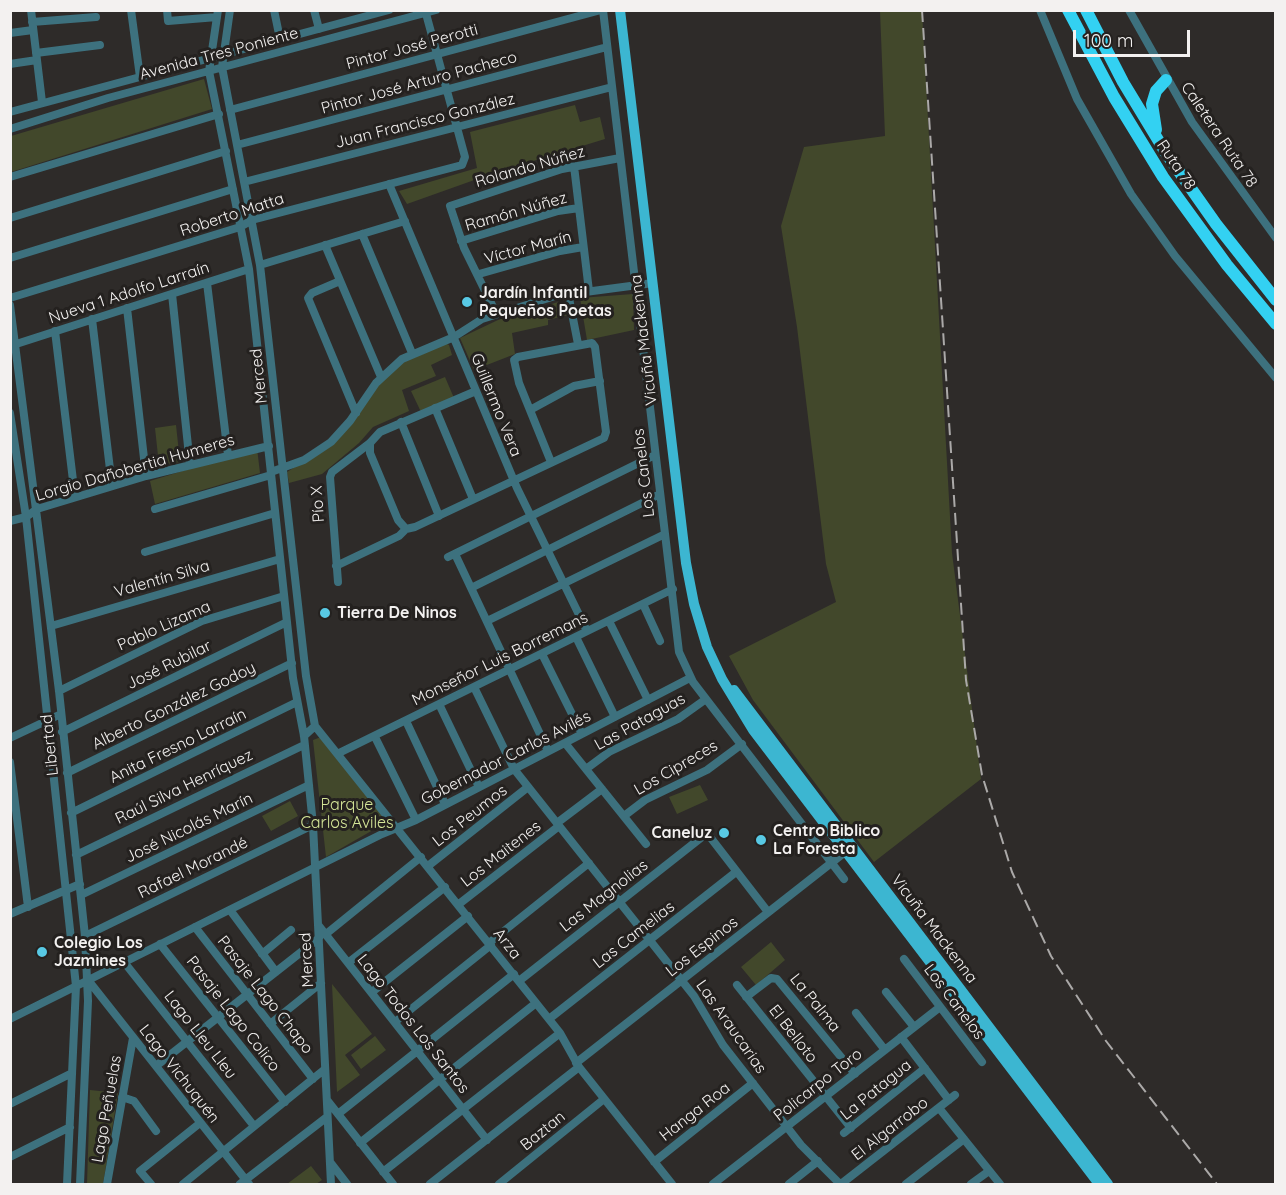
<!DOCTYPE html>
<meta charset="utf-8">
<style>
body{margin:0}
#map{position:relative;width:1286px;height:1195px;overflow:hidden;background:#2e2b29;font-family:Quicksand,sans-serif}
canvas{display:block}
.frame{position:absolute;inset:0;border:12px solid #f3f1f0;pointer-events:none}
.scale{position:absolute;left:1073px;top:30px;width:117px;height:27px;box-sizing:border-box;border:3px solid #f3f1f0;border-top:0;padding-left:8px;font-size:18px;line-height:21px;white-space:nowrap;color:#f3f1f0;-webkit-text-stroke:4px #24211f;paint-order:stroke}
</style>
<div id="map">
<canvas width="1286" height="1195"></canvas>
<div class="frame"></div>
<div class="scale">100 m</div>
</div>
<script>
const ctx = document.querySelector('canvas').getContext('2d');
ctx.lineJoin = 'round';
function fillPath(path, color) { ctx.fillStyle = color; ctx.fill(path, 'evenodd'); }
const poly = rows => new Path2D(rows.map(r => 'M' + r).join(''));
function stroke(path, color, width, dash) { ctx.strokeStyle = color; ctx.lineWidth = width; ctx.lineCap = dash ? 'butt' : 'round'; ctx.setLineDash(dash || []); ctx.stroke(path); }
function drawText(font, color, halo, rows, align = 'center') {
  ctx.font = font + ' Quicksand,sans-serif'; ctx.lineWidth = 6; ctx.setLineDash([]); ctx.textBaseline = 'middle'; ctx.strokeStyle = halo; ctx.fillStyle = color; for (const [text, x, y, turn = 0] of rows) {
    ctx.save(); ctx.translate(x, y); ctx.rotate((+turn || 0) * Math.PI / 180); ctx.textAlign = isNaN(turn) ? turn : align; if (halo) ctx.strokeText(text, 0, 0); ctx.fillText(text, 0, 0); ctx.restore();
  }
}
const green = poly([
 [880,11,922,11,952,553,981,779,874,862,753,700,729,656,836,602,826,564,797,327,781,226,804,147,885,136],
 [204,79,212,109,11,172,11,136],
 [575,105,580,122,600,117,605,139,494,173,407,204,399,191,477,168,470,132],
 [633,294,634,330,587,340,580,298],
 [565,300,568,315,548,320,548,325,512,333,515,354,474,370,460,338,498,320],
 [445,343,449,345,452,355,431,365,436,376,402,390,409,411,373,427,359,443,322,474,289,483,287,472,328,446,379,383,399,364],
 [445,377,454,398,421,412,411,391],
 [176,425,180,462,159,465,155,428],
 [257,448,260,473,155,504,150,481],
 [321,737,387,822,326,857,313,740],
 [700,785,708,800,677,814,669,797],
 [290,801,298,816,271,831,262,816],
 [771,942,785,960,756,985,741,967],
 [332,984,372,1034,345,1055,360,1075,337,1092],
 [375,1036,386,1050,361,1069,351,1055],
 [90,1090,118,1093,103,1184,87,1184],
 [311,1166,322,1180,316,1184,287,1184]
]);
const minor = poly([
 [31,10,42,102],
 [131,10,140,77],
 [167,10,168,21,217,17],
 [218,10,209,71,249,269,293,678,304,736,313,825,331,1184],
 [230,10,222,67,260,265,306,676,315,726,304,736],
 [274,10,280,39],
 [314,10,319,29],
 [603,10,679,652,693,682,844,879],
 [1040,10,1077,99,1131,194,1175,256,1276,378],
 [1129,10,1192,122,1276,238],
 [32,22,96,17],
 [10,33,33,30],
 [36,53,100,45],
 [10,64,37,60],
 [230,110,601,10],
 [10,112,389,10],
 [10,129,108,98,436,10],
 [237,145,607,47],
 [574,166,589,291],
 [10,177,219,114],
 [244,182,612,87],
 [389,184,517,488,587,631],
 [10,218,226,151],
 [362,234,412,353],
 [461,241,558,211,579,208],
 [325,245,381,377],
 [10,258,233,189],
 [260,265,405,221],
 [479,274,560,251,583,247],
 [340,281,312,293,308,298,356,413],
 [207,283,228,455],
 [568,293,578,344],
 [172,294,190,465],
 [10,298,240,227,252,220,462,165,465,157,425,10],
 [10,305,59,691,85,936,88,1001,80,1184],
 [127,308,146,476],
 [496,313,464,248,450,206,562,169,620,158],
 [92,319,112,486],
 [55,331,75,497],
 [10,346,249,269],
 [435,408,473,499],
 [530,410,574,386,600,381],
 [10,413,26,517,76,986,67,1184],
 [401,422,439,516],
 [370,443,370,453,398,520,406,529],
 [271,472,304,460,331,442,350,421,376,383,402,359,454,337,482,319,555,296,653,283],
 [155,509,271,475],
 [10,521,26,517,37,509,146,476,269,446],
 [406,529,415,527,604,438,606,432,595,347,592,343,518,357,514,360,519,383,551,462],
 [145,552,275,513],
 [455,554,548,751],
 [448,557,655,455],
 [336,566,399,536,406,529],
 [338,582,330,477,332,472,370,443,380,432,476,391],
 [471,588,660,494],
 [643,604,660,641],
 [487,621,665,534],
 [609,621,648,700],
 [51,626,280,559],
 [576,637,615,717],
 [542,654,582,734],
 [474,687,514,769,694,996,723,1045,801,1145,840,1184],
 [59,691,202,621,284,596],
 [439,704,479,787],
 [406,721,445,804],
 [315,726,560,1033,579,1067,672,1184],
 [62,732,287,622],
 [375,737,416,820],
 [10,738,61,714],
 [565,743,646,844],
 [339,753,673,589],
 [10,762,28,907],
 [586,769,609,752,678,719,706,699],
 [67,773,292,663],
 [71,813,297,702],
 [624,816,645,800,707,770,742,744],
 [557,823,602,789],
 [76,855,304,745],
 [428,866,528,787],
 [81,895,309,785],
 [459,904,559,826],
 [230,910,276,972],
 [10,914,80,884],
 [319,926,487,1140],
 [195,927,313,1079],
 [326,934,421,857],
 [85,936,313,825],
 [489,943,589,863],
 [160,944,285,1102],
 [262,954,291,930],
 [904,959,982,1062],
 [124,962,254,1126],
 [348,963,445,887],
 [88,980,249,1184],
 [519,981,707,833,768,912],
 [737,985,851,1128],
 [372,992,468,916],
 [886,992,914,1027],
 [746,997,771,978,777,979,855,1074],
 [856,1013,885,1050],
 [10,1019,382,834,416,820,690,678],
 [549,1019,736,872],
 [395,1022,491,945],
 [270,1024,321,983],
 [901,1037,949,1100],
 [576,1063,849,849],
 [156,1066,319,938],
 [122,1097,134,1101,156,1131],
 [327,1100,393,1184],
 [10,1104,72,1073],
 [939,1108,1000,1184],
 [338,1114,514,974],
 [844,1133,925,1068],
 [360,1143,536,1003],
 [10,1157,70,1127],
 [330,1162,347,1184],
 [654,1162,753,1083],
 [383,1172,560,1033],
 [107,1184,133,1038],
 [151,1184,140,1171,200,1123],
 [183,1184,325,1069],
 [240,1184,327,1117],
 [430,1184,579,1067],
 [499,1184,604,1099],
 [713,1184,940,1007],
 [789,1184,818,1161],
 [841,1184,955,1095],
 [906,1184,964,1139],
 [971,1184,989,1171]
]);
const major = poly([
 [620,10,686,563,694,604,707,647,722,679,753,730,1099,1184],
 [734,690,1108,1184]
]);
const highway = poly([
 [1068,10,1114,97,1163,177,1227,265,1276,324],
 [1086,10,1123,82,1166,153,1216,224,1276,300],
 [1156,130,1152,104,1156,91,1166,80]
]);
const rail = poly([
 [922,10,966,680,982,775,1012,872,1051,956,1106,1041,1217,1184]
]);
const markers = [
 [467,302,6,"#58c9e4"],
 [325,613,6,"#58c9e4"],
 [724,833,6,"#58c9e4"],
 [761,840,6,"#58c9e4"],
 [42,952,6,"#58c9e4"]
];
const streetNames = [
 ["Pintor José Perotti",412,47,-15],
 ["Avenida Tres Poniente",219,54,-15],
 ["Pintor José Arturo Pacheco",419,83,-15],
 ["Juan Francisco González",425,121,-14],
 ["Caletera Ruta 78",1219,135,56],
 ["Ruta 78",1176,165,56],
 ["Rolando Núñez",530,167,-16],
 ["Ramón Núñez",516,212,-16],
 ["Roberto Matta",232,215,-18],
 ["Víctor Marín",528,248,-15],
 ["Nueva 1 Adolfo Larraín",129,293,-18],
 ["Vicuña Mackenna",644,340,-97],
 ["Merced",259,376,-96],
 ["Guillermo Vera",496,405,68],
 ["Lorgio Dañobertia Humeres",135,468,-16],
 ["Los Canelos",644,473,-97],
 ["Pío X",318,504,-94],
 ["Valentín Silva",162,579,-16],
 ["Pablo Lizama",164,626,-24],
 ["Monseñor Luis Borremans",500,659,-26],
 ["José Rubilar",169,665,-26],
 ["Alberto González Godoy",174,706,-26],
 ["Las Pataguas",640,722,-29],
 ["Libertad",50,745,-96],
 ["Anita Fresno Larraín",178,746,-26],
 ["Gobernador Carlos Avilés",506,758,-27],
 ["Los Cipreces",676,768,-30],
 ["Raúl Silva Henríquez",184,787,-26],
 ["Los Peumos",470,816,-38],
 ["José Nicolás Marín",189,828,-26],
 ["Los Maitenes",501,854,-38],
 ["Rafael Morandé",193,868,-26],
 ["Las Magnolias",604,896,-38],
 ["Vicuña Mackenna",934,929,53],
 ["Las Camelias",634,935,-38],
 ["Arza",507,944,52],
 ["Los Espinos",702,947,-38],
 ["Merced",307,960,-93],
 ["Pasaje Lago Chapo",265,995,52],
 ["Los Canelos",954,1002,53],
 ["La Palma",815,1003,51],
 ["Pasaje Lago Colico",233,1014,52],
 ["Lago Todos Los Santos",413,1024,52],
 ["Las Araucarias",731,1027,55],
 ["El Belloto",793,1034,52],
 ["Lago Lleu Lleu",200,1035,52],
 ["Lago Vichuquén",179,1074,52],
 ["Policarpo Toro",818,1085,-38],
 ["La Patagua",876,1090,-39],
 ["Lago Peñuelas",107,1109,-80],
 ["Hanga Roa",695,1112,-38],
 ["El Algarrobo",890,1129,-38],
 ["Baztan",543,1131,-39]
];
const poiNames = [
 ["Jardín Infantil",479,293],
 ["Pequeños Poetas",479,311],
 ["Tierra De Ninos",337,613],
 ["Centro Biblico",773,831],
 ["La Foresta",773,849],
 ["Caneluz",712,833,"right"],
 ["Colegio Los",54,943],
 ["Jazmines",54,961]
];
const parkNames = [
 ["Parque",347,805],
 ["Carlos Aviles",347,823]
];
fillPath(green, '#42482b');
stroke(minor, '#3d717e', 8);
stroke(major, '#3cb6d1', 10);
stroke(highway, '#33d1f2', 12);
stroke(rail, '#aba9a8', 2, [12, 6]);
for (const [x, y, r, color] of markers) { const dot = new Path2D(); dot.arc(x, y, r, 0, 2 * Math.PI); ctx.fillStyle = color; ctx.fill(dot); stroke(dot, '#24211f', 2); }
drawText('16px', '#f3f1f0', '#24211f', streetNames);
drawText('bold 16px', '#f3f1f0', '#24211f', poiNames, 'left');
drawText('16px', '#d5e698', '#24211f', parkNames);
</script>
